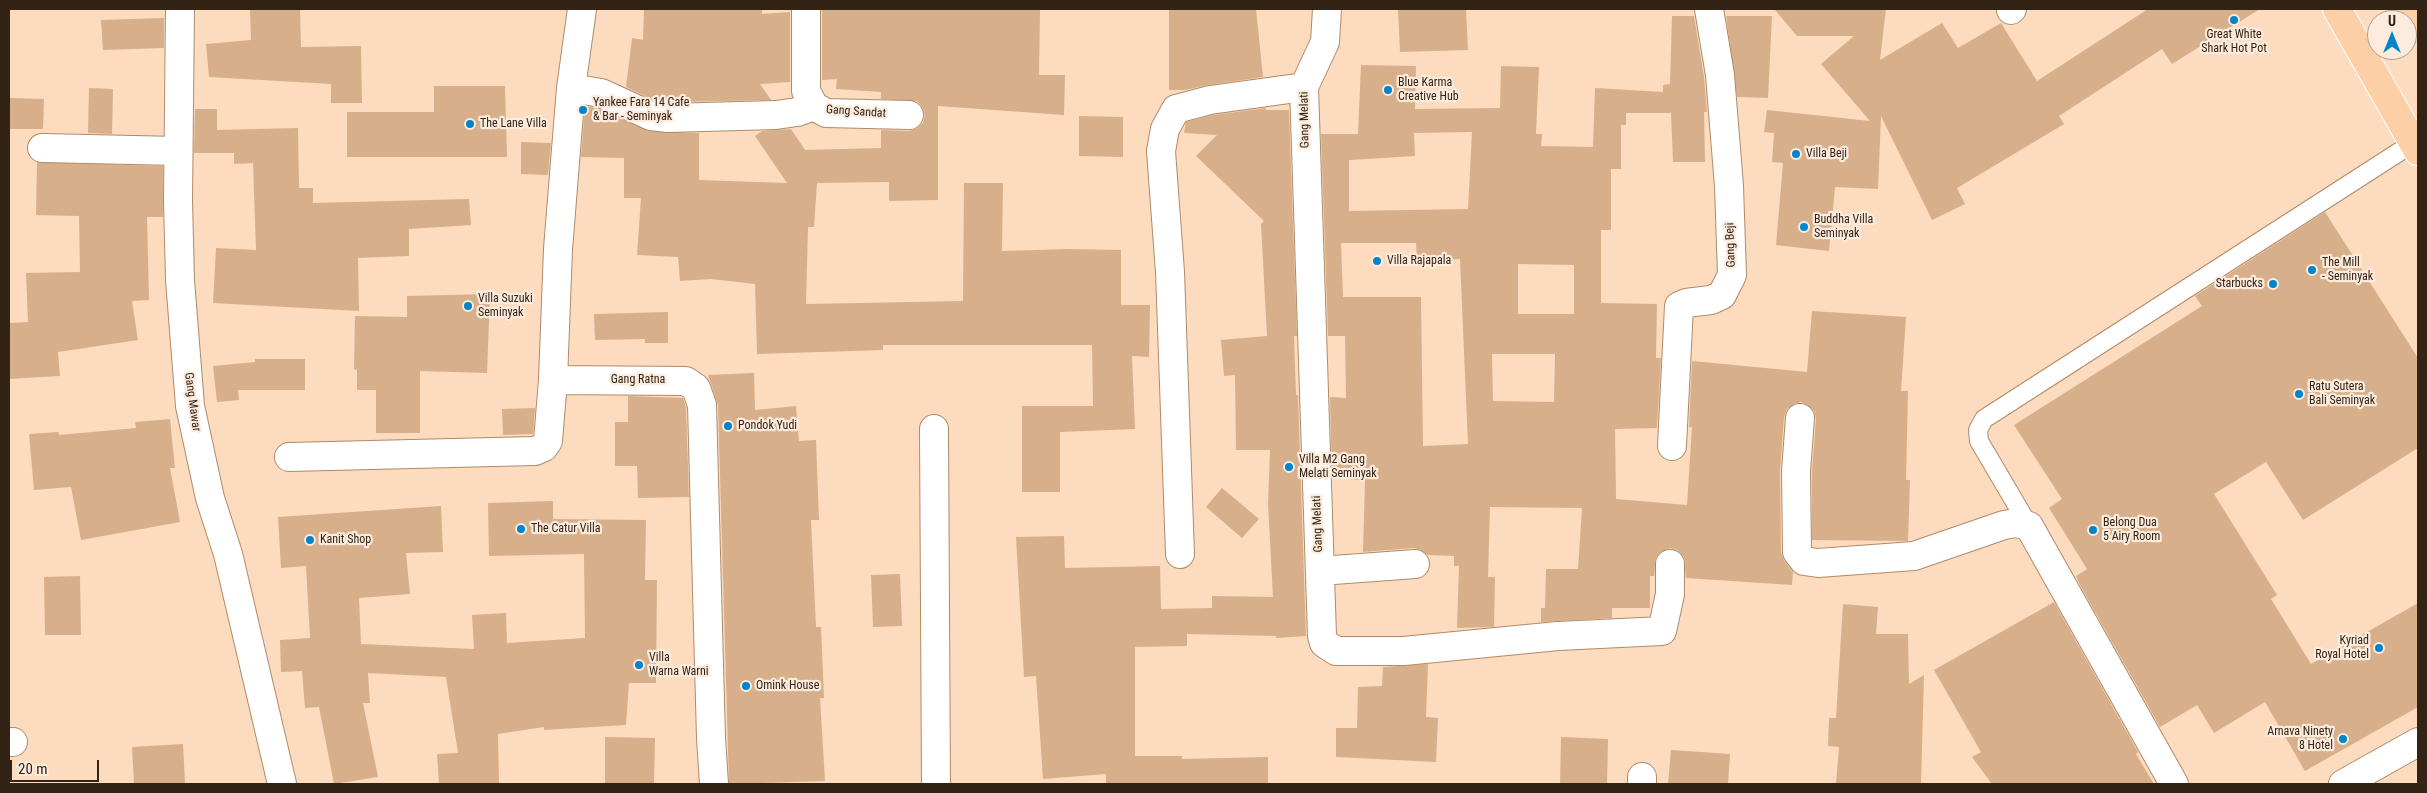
<!DOCTYPE html>
<style>
body{margin:0}
#map{position:relative;width:2427px;height:793px;overflow:hidden;background:#fddbbe;font-family:"Roboto Condensed",sans-serif}
canvas{display:block}
.frame{position:absolute;inset:0;border:10px solid #332315;pointer-events:none}
.north{position:absolute;left:2367px;top:10px;width:50px;height:50px;box-sizing:border-box;background:#fdecdd;border:1px solid #ac9c8d;border-radius:50%;rotate:0deg;font-size:14px;font-weight:700;line-height:20px;text-align:center;color:#332315}
.north::after{content:'';display:block;margin:auto;width:18px;height:22px;background:#0085cc;clip-path:polygon(50% 0,100% 100%,50% 72%,0 100%)}
.scale{position:absolute;left:10px;top:760px;width:89px;height:22px;box-sizing:border-box;border:2px solid #332315;border-top:0;padding-left:6px;font-size:15px;line-height:18px;white-space:nowrap;color:#332315;-webkit-text-stroke:4px #fdecdd;paint-order:stroke}
</style>
<div id="map">
<canvas width="2427" height="793"></canvas>
<div class="frame"></div>
<div class="north">U</div>
<div class="scale">20 m</div>
</div>
<script>
const ctx = document.querySelector('canvas').getContext('2d');
ctx.lineJoin = 'round';
function fillPath(path, color) { ctx.fillStyle = color; ctx.fill(path, 'evenodd'); }
const poly = rows => new Path2D(rows.map(r => 'M' + r).join(''));
function stroke(path, color, width, dash) { ctx.strokeStyle = color; ctx.lineWidth = width; ctx.lineCap = dash ? 'butt' : 'round'; ctx.setLineDash(dash || []); ctx.stroke(path); }
function drawText(font, color, halo, rows, align = 'center') {
  ctx.font = font + ' "Roboto Condensed",sans-serif'; ctx.lineWidth = 4.5; ctx.setLineDash([]); ctx.textBaseline = 'middle'; ctx.strokeStyle = halo; ctx.fillStyle = color; for (const [text, x, y, turn = 0] of rows) {
    ctx.save(); ctx.translate(x, y); ctx.rotate((+turn || 0) * Math.PI / 180); ctx.textAlign = isNaN(turn) ? turn : align; if (halo) ctx.strokeText(text, 0, 0); ctx.fillText(text, 0, 0); ctx.restore();
  }
}
const building = poly([
 [250,9,300,9,301,47,361,46,362,103,331,103,331,84,209,77,206,44,251,40],
 [644,9,762,9,762,14,790,12,790,82,760,84,771,100,669,102,655,101,626,87,632,38,643,40],
 [822,9,1040,9,1039,75,1065,75,1064,115,938,106,938,200,889,201,889,182,817,183,814,227,808,227,806,304,963,301,964,183,1003,183,1002,251,1068,249,1121,250,1121,305,1150,305,1149,357,1132,356,1135,429,1060,432,1060,492,1022,492,1022,406,1093,406,1092,345,883,345,883,350,757,354,755,284,711,279,680,281,678,257,637,255,641,198,624,198,624,158,581,157,585,106,596,108,649,131,699,133,699,180,787,183,755,136,762,131,791,129,805,150,881,148,881,130,909,131,917,128,923,123,925,115,922,107,917,101,881,99,881,92,836,89,837,79,822,80],
 [1169,9,1256,9,1263,77,1208,85,1185,90,1169,90],
 [1398,9,1466,9,1468,50,1400,52],
 [1886,9,1880,60,1942,23,1958,48,2001,23,2037,81,2148,9,2260,9,2172,64,2162,49,2059,116,2064,124,1957,188,1965,204,1932,220,1881,116,1878,189,1835,187,1829,251,1776,245,1783,163,1772,162,1774,133,1764,132,1767,110,1870,121,1821,64,1854,36,1797,36,1775,10],
 [1672,16,1694,16,1704,77,1707,112,1704,112,1705,162,1673,162,1671,113,1626,113,1626,125,1621,125,1621,169,1611,169,1611,230,1601,230,1601,303,1657,304,1656,358,1661,358,1657,428,1615,429,1616,499,1687,505,1692,427,1689,427,1692,361,1807,372,1812,311,1906,317,1901,391,1908,391,1906,480,1910,480,1908,541,1812,540,1812,471,1816,419,1814,411,1808,405,1801,402,1794,404,1787,409,1784,417,1780,471,1781,552,1785,562,1793,572,1792,585,1686,578,1684,557,1677,550,1670,548,1662,551,1656,557,1654,576,1650,576,1650,608,1612,608,1612,618,1541,622,1541,608,1545,608,1546,569,1578,569,1582,508,1490,507,1488,577,1495,577,1494,627,1457,628,1459,566,1454,566,1454,556,1428,555,1421,550,1414,548,1363,552,1365,481,1332,477,1330,397,1346,398,1345,336,1328,336,1321,134,1358,134,1361,65,1416,66,1415,109,1500,108,1501,66,1539,67,1536,134,1542,134,1541,146,1593,147,1595,88,1663,92,1663,85,1670,84],
 [1472,132,1468,209,1349,211,1349,160,1415,156,1414,133],
 [1341,243,1416,243,1417,260,1460,259,1468,444,1423,446,1421,297,1343,297],
 [1518,264,1574,265,1574,314,1518,314],
 [1492,354,1555,354,1554,402,1493,401],
 [1726,16,1772,16,1768,98,1737,97],
 [164,18,164,48,103,50,101,20],
 [434,86,505,86,507,157,347,157,347,112,434,112],
 [89,88,113,89,112,134,88,133],
 [9,98,44,99,43,129,9,129],
 [1266,108,1266,110,1289,110,1297,336,1294,336,1296,395,1298,395,1306,636,1276,638,1276,636,1187,634,1187,646,1135,647,1135,756,1182,756,1182,759,1268,757,1268,784,1106,784,1106,774,1043,779,1036,676,1024,677,1016,537,1064,536,1065,568,1160,566,1161,609,1212,608,1212,596,1273,597,1268,504,1270,450,1236,450,1235,375,1224,376,1221,340,1267,336,1261,224,1264,221,1196,156,1217,135,1184,133,1186,122,1213,115],
 [195,109,217,109,217,130,298,128,299,188,313,188,313,203,469,199,471,225,409,229,409,256,358,258,359,311,213,303,216,248,256,250,253,163,234,164,234,153,194,153],
 [1079,116,1123,117,1123,157,1079,156],
 [521,142,551,143,548,175,521,174],
 [37,162,163,166,163,217,147,217,149,300,132,301,138,340,58,352,60,376,9,379,9,323,28,322,26,273,80,272,79,216,36,215],
 [2325,212,2418,358,2418,448,2303,520,2266,462,2214,494,2277,595,2271,599,2311,664,2418,603,2418,707,2305,771,2265,702,2214,733,2197,705,2160,727,2081,587,2076,576,2087,569,2049,508,2062,499,2014,425,2202,306,2195,296],
 [490,294,487,373,420,371,420,433,376,433,376,390,357,390,357,370,354,369,355,316,407,317,407,296],
 [668,312,668,343,645,343,645,339,595,340,594,314],
 [255,359,305,359,305,390,238,390,239,400,217,402,213,366,255,362],
 [754,373,755,410,796,406,799,441,816,440,819,520,811,520,816,627,821,627,824,698,820,698,825,781,729,784,718,405,708,375],
 [628,396,683,398,686,408,689,497,638,498,637,466,615,466,615,422,628,422],
 [535,408,533,434,503,435,502,409],
 [170,419,175,468,170,468,180,522,81,540,71,487,34,490,29,434,58,432,59,435,136,428,135,422],
 [1222,488,1259,519,1242,538,1206,507],
 [553,501,553,519,646,520,645,580,657,580,656,683,629,683,626,725,544,730,544,727,498,734,499,784,439,784,437,754,458,753,446,677,368,673,370,703,363,703,378,777,334,784,319,707,305,708,302,671,281,672,280,640,310,638,306,566,281,568,278,517,441,506,443,552,406,553,410,594,359,598,361,644,474,649,472,615,506,613,507,643,585,638,584,554,489,556,488,503],
 [900,574,902,626,873,627,871,575],
 [80,576,81,635,45,635,44,577],
 [2054,602,2138,752,2136,754,2154,784,1992,784,1972,757,1981,752,1934,670],
 [1843,604,1878,607,1876,634,1908,634,1909,684,1924,675,1921,784,1836,784,1839,747,1828,746,1829,718,1836,718],
 [1428,664,1426,717,1438,718,1436,762,1336,757,1336,728,1357,728,1358,687,1382,686,1383,667],
 [605,737,655,738,654,784,605,784],
 [1561,737,1608,739,1607,784,1560,784],
 [183,744,185,784,134,784,132,747],
 [1671,750,1730,754,1728,784,1668,784]
]);
const service = poly([
 [2029,526,1979,441,1978,430,1984,419,2413,143]
]);
const minor = poly([
 [180,9,178,201,180,280,190,406,210,498,228,554,282,784],
 [582,9,571,88,558,249,553,380,686,381,696,388,702,405,711,738,714,784],
 [806,9,806,91,814,106,826,113,909,115],
 [1327,9,1325,42,1304,87,1322,636,1324,643,1336,651,1404,651,1558,636,1662,631,1670,594,1670,564],
 [2011,10,2012,9],
 [571,88,601,93,651,116,668,118,776,115,797,112,814,106],
 [42,148,178,151],
 [1800,418,1796,471,1797,552,1804,561,1818,563,1914,556,2004,525,2016,523,2029,526,2174,784],
 [934,429,936,784],
 [1672,446,1679,306,1686,303,1711,300,1722,295,1732,275,1729,186,1720,75,1709,9],
 [289,457,535,451,544,447,548,441,553,380],
 [1180,554,1170,272,1161,151,1165,129,1176,109,1210,100,1304,87],
 [1320,571,1415,564],
 [9,742,13,742],
 [1642,784,1642,777],
 [2343,784,2418,742]
]);
const trunk = poly([
 [2337,9,2418,151],
 [2409,9,2418,25]
]);
const markers = [
 [2234,20,5,"#0085cc"],
 [1388,90,5,"#0085cc"],
 [583,110,5,"#0085cc"],
 [470,124,5,"#0085cc"],
 [1796,154,5,"#0085cc"],
 [1804,227,5,"#0085cc"],
 [1377,261,5,"#0085cc"],
 [2312,270,5,"#0085cc"],
 [2273,284,5,"#0085cc"],
 [468,306,5,"#0085cc"],
 [2299,394,5,"#0085cc"],
 [728,426,5,"#0085cc"],
 [1289,467,5,"#0085cc"],
 [521,529,5,"#0085cc"],
 [2093,530,5,"#0085cc"],
 [310,540,5,"#0085cc"],
 [2379,648,5,"#0085cc"],
 [639,665,5,"#0085cc"],
 [746,686,5,"#0085cc"],
 [2343,739,5,"#0085cc"]
];
const poiNames = [
 ["Great White",2234,35,"center"],
 ["Shark Hot Pot",2234,49,"center"],
 ["Blue Karma",1398,83],
 ["Creative Hub",1398,97],
 ["Yankee Fara 14 Cafe",593,103],
 ["& Bar - Seminyak",593,117],
 ["The Lane Villa",480,124],
 ["Villa Beji",1806,154],
 ["Buddha Villa",1814,220],
 ["Seminyak",1814,234],
 ["Villa Rajapala",1387,261],
 ["The Mill",2322,263],
 ["- Seminyak",2322,277],
 ["Starbucks",2263,284,"right"],
 ["Villa Suzuki",478,299],
 ["Seminyak",478,313],
 ["Ratu Sutera",2309,387],
 ["Bali Seminyak",2309,401],
 ["Pondok Yudi",738,426],
 ["Villa M2 Gang",1299,460],
 ["Melati Seminyak",1299,474],
 ["Belong Dua",2103,523],
 ["5 Airy Room",2103,537],
 ["The Catur Villa",531,529],
 ["Kanit Shop",320,540],
 ["Kyriad",2369,641,"right"],
 ["Royal Hotel",2369,655,"right"],
 ["Villa",649,658],
 ["Warna Warni",649,672],
 ["Omink House",756,686],
 ["Arnava Ninety",2333,732,"right"],
 ["8 Hotel",2333,746,"right"]
];
const streetNames = [
 ["Gang Sandat",856,112,4],
 ["Gang Melati",1305,120,-91],
 ["Gang Beji",1731,245,-92],
 ["Gang Ratna",638,380],
 ["Gang Mawar",192,402,82],
 ["Gang Melati",1318,524,-92]
];
fillPath(building, '#d7af8b');
stroke(service, '#b18a67', 20);
stroke(minor, '#b18a67', 30);
stroke(trunk, '#fff', 30);
stroke(service, '#fff', 18);
stroke(minor, '#fff', 28);
stroke(trunk, '#fccfa6', 28);
for (const [x, y, r, color] of markers) { const dot = new Path2D(); dot.arc(x, y, r, 0, 2 * Math.PI); ctx.fillStyle = color; ctx.fill(dot); stroke(dot, '#fdecdd', 2); }
drawText('12px', '#332315', '#fdecdd', poiNames, 'left');
drawText('12px', '#332315', '#fdecdd', streetNames);
</script>
